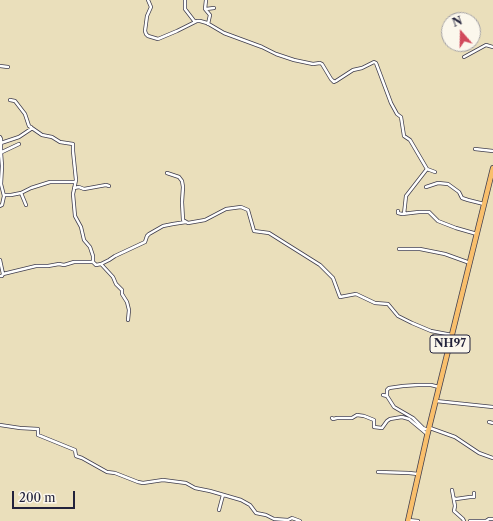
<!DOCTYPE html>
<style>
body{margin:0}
#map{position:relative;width:493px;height:521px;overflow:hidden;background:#eadfbb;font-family:"Libre Caslon Text",serif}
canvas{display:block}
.north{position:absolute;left:441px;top:12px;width:40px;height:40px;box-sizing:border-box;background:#fbf7ec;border:1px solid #a4a2a5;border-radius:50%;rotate:340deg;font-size:11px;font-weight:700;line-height:16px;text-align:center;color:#22223b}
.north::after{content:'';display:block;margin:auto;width:14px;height:18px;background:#d1495b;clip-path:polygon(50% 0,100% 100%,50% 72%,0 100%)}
.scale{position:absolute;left:12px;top:491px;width:63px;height:18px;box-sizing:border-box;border:2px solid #22223b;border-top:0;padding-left:5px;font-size:12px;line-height:14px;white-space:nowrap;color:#22223b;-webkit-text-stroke:3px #fbf7ec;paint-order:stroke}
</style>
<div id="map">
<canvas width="493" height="521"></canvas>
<div class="north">N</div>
<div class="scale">200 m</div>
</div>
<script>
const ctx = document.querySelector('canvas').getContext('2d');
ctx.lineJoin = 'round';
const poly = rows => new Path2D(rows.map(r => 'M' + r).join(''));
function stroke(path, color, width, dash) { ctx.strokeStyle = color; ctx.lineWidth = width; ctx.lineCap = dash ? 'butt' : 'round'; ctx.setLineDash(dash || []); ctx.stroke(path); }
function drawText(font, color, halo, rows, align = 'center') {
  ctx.font = font + ' "Libre Caslon Text",serif'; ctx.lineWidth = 3; ctx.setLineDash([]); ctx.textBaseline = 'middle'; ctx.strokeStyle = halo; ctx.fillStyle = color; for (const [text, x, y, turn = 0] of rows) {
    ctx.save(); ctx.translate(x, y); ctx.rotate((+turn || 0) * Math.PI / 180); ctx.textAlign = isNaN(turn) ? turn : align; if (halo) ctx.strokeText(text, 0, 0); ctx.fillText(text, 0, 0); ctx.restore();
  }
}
const minor = poly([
 [148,0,151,7,147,16,145,31,146,34,148,36,158,39,177,31,197,21,200,21,207,23,224,33,262,47,276,54,294,60,313,64,320,63,322,64,331,79,334,82,336,81,353,70,362,68,374,62,376,63,391,103,397,114,401,117,404,136,410,140,427,169,406,196,404,214],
 [185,0,185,9,195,22],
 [206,0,205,9,210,15,208,24],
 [206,9,214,8],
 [464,57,486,45,493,47],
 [0,66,8,67],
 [10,100,15,101,25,114,29,126,42,135,52,137,60,142,73,144,73,151,76,180,73,194,75,216,81,227,84,240,90,247,93,256,93,262],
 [0,137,1,139,1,153,2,166,1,184,4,196,2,205,0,206],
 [1,143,19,137,31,129,31,127],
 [475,149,493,151],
 [0,153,19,144],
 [427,169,435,172],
 [167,173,179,177,182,181,183,187,182,202,183,220,188,223,205,220,226,209,241,207,248,210,254,231,269,233,320,265,333,278,340,297,356,294,375,303,388,304,398,316,412,323,431,331,452,335],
 [426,187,438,183,448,184,459,192,462,198,468,200,484,204],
 [74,188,79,187,84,189,106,185,109,186],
 [21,193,26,205],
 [4,195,11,195,21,193,31,188,50,182,75,182],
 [398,211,398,213,402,214,419,212,429,212,438,221,443,223,456,228,477,234],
 [399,249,420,249,445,254,470,263],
 [0,260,3,274,36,266,48,266,59,264,64,265,74,262,93,262,96,265,101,264,109,260,115,256,145,242,147,236,149,234,163,226,173,224,186,222],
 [101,264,113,277,116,284,122,290,122,294,127,302,129,310,128,320],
 [0,276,2,276,3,274],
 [383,395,387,396],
 [436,401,493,407],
 [332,418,333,419,337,418,352,418,357,415,364,416,374,420,374,427,382,428,387,421,390,419,402,417,409,419,427,434],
 [489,422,493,423],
 [0,425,20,428,38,429,38,435,75,450,76,456,82,458,107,472,115,473,138,482,143,483,163,480,186,483,195,488,210,491,241,500,250,505,256,513,266,515,274,519,288,520,292,518,300,521],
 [430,428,455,437,479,453,493,458],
 [428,430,423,428,413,418,394,407,387,396,387,390,389,388,403,386,418,385,431,385,439,387],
 [378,472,409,473,418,474],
 [452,490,455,506,454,511,463,519,464,521],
 [454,498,456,499,470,497,474,497,474,493],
 [219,510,223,495],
 [408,520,418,521],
 [470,521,486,521,489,519,493,519]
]);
const highway = poly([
 [408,521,427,436,493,168]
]);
const shields = [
 [450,344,40]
];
const shieldNames = [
 ["NH97",450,344]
];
stroke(minor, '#403e4e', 4);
stroke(highway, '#403e4e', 6);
stroke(minor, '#fff', 2.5);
stroke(highway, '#f9bf6c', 4.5);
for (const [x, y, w] of shields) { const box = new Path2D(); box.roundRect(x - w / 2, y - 9, w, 18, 3); ctx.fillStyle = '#fbf7ec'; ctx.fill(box); stroke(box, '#22223b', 1); }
drawText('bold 11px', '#22223b', null, shieldNames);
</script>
